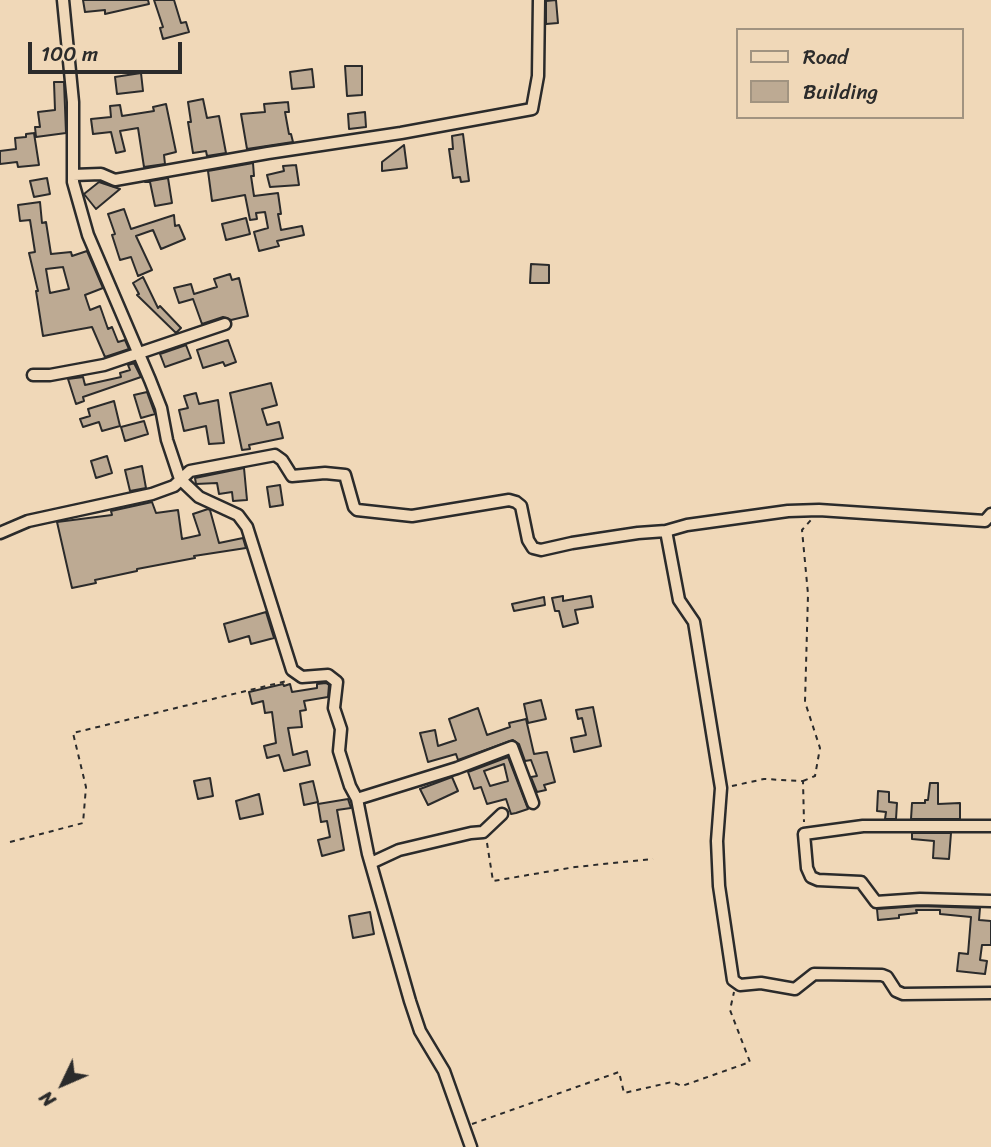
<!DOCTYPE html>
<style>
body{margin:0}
#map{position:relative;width:991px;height:1147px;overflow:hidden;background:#f0d8b8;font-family:Sriracha,sans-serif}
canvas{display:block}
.legend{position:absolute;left:736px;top:28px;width:228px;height:91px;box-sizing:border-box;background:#f0d8b8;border:2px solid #a19380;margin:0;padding:9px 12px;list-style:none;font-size:21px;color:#2b2b2b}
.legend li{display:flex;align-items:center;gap:14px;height:35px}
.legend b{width:35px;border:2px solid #a19380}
.north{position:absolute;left:28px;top:1049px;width:70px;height:70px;-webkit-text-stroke:5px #f0d8b8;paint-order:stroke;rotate:226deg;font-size:19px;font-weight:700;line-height:28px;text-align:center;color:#2b2b2b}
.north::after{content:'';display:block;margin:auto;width:24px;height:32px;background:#2b2b2b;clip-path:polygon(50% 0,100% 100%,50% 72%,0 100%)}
.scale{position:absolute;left:28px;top:42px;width:154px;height:32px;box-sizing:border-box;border:4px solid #2b2b2b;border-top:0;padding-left:9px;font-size:21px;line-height:24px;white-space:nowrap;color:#2b2b2b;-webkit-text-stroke:5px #f0d8b8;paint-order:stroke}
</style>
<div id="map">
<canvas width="991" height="1147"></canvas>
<ul class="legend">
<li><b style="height:9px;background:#f0d8b8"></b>Road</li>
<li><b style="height:19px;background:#bdaa93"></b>Building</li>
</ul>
<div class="north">N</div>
<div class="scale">100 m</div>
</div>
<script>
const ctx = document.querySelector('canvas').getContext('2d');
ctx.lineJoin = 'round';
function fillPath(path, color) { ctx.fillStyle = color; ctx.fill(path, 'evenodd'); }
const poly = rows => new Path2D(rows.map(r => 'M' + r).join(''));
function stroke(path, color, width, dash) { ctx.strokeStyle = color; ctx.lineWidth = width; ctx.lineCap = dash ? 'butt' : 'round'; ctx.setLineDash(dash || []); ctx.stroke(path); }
const building = poly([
 [83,0,148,0,149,4,105,14,105,10,85,12,83,0],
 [154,0,174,0,181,23,186,22,189,32,163,39,160,28,163,27,154,0],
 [556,0,558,23,546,24,546,1,556,0],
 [345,66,362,66,362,95,347,96,345,66],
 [312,69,314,87,292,89,290,72,312,69],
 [141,73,143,91,117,94,115,77,141,73],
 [54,82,64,82,66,133,36,137,35,127,40,127,38,112,55,110,54,82],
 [203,99,207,118,219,116,226,153,207,156,206,151,193,153,188,122,191,122,188,102,203,99],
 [288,102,289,112,285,112,289,134,291,134,293,142,247,149,241,114,265,112,264,104,288,102],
 [166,104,176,152,164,155,165,164,144,167,138,128,120,131,125,151,116,153,111,132,93,134,91,119,111,117,110,106,120,105,122,116,154,111,153,107,166,104],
 [365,112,366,127,349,129,348,114,365,112],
 [34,133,39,165,18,167,17,162,0,164,0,151,16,149,15,138,26,137,26,134,34,133],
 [463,134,469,181,461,182,460,177,453,178,449,149,453,149,452,136,463,134],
 [404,145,407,168,382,171,382,162,404,145],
 [253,163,254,176,251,176,254,196,278,193,281,214,278,214,281,230,302,226,304,235,277,241,279,246,259,251,254,232,268,228,265,212,256,213,257,219,250,220,245,195,212,201,208,171,253,163],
 [296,165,299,185,270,187,267,175,284,171,283,166,296,165],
 [47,178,50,194,34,197,30,181,47,178],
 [168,178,172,203,155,206,150,182,145,182,168,178],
 [99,182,120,189,96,209,84,194,99,182],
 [40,202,42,223,46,222,51,254,71,252,72,256,87,251,103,288,85,295,90,310,100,306,108,329,112,327,118,342,125,340,129,349,105,357,92,327,43,336,36,291,38,291,29,253,35,252,30,220,20,221,18,205,40,202],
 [63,267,69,289,50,293,46,269,63,267],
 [124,209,131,229,174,215,175,226,179,225,185,239,161,249,153,230,136,236,152,270,138,276,131,257,120,260,112,235,115,234,108,214,124,209],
 [246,218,250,234,226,240,222,224,246,218],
 [531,264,549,265,549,283,530,283,531,264],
 [230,274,232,280,239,278,248,316,231,320,223,317,202,324,193,299,179,303,174,288,191,284,194,294,217,287,214,279,230,274],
 [143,277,158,308,160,306,181,328,176,333,137,295,139,294,133,283,143,277],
 [228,340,236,362,225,366,223,362,203,368,197,350,228,340],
 [186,345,191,358,165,367,160,354,186,345],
 [134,363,141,377,83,397,84,401,76,404,68,379,83,377,85,385,121,377,120,373,130,370,128,365,134,363],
 [271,383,277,405,262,409,267,425,279,422,283,438,249,445,250,449,242,450,230,393,271,383],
 [147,392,155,414,141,418,134,395,147,392],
 [196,393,199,404,218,400,224,443,209,444,206,426,184,431,179,410,188,408,184,396,196,393],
 [114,401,120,426,102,431,99,422,83,427,80,419,90,416,88,409,114,401],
 [144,421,148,434,125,441,121,427,144,421],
 [107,456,112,473,96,478,91,461,107,456],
 [142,466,146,488,130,491,125,470,142,466],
 [244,468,247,500,233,501,232,492,219,494,217,483,196,484,195,478,244,468],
 [280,485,283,505,270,507,267,487,280,485],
 [152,502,156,513,178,510,182,539,200,535,193,514,208,509,210,510,219,543,243,538,246,548,194,556,195,558,137,569,137,571,95,580,96,583,72,588,57,522,112,515,111,511,152,502],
 [563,596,563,601,591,596,593,607,575,610,578,623,563,627,559,611,555,611,552,598,563,596],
 [544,597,545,605,514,611,512,604,544,597],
 [266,612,274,638,251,644,249,636,229,642,224,624,266,612],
 [326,683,329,685,328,697,304,701,306,710,300,711,302,727,288,728,293,755,307,751,310,765,284,771,279,755,267,758,264,746,276,743,272,712,265,713,263,701,252,704,249,692,283,684,284,686,290,684,292,692,317,688,317,684,326,683],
 [541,700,546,719,528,723,524,704,541,700],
 [593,707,601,746,574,752,571,738,586,735,582,718,578,719,576,710,593,707],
 [478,708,487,735,510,727,509,723,526,719,534,754,547,752,555,782,544,785,546,790,537,792,531,777,537,776,531,760,525,761,519,744,513,740,458,760,456,754,428,762,420,733,435,730,438,746,456,740,449,719,478,708],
 [508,757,528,809,516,813,511,814,506,799,487,804,481,787,474,789,468,772,508,757],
 [504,764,508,781,490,786,484,771,504,764],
 [452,777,458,791,428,805,420,789,452,777],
 [210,778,213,796,198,799,194,781,210,778],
 [313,781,318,802,304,805,300,784,313,781],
 [930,783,938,783,938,804,960,803,960,819,911,819,912,803,925,803,925,800,928,800,930,783],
 [878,791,889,792,889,802,897,803,896,819,885,819,886,812,877,811,878,791],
 [259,794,263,814,240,819,236,801,259,794],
 [348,799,351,808,337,810,344,850,322,856,318,840,330,837,327,821,321,822,318,804,348,799],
 [912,833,951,833,949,859,933,858,934,841,912,839,912,833],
 [920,906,980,908,979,920,991,921,991,945,982,945,980,960,987,961,985,974,957,971,959,953,968,954,971,917,940,914,940,910,916,910,917,913,899,915,899,918,878,920,877,909,920,906],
 [370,912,374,934,353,938,349,916,370,912]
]);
const path = poly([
 [803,781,815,776,820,748,805,702,808,594,802,530,811,520],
 [732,786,764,779,803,781,804,822],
 [10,842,83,823,86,787,73,733,287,681],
 [487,843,493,881,575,867,653,859],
 [472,1124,619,1072,624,1093,672,1082,682,1086,750,1062,730,1010,734,992]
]);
const minor = poly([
 [63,0,73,102,73,182,88,235,150,380,161,408,167,440,180,479,199,497,238,515,247,527,292,670,302,677,328,675,337,682,334,708,341,729,339,751,350,786,357,799,368,854,410,1001,420,1031,444,1071,471,1147],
 [73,175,101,174,115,180,268,153,401,133,532,109,538,76,539,0],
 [33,375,50,375,104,365,225,324],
 [666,531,679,600,694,622,721,788,717,841,719,886,733,980,740,985,761,983,795,989,814,974,882,975,887,977,896,991,903,994,991,993],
 [0,533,28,521,152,494,174,486,190,471,275,455,282,460,292,476,325,473,345,475,354,507,357,510,412,516,509,500,516,502,521,506,528,540,533,548,541,550,572,543,638,533,666,531,687,525,788,511,819,510,985,521,991,514],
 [357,799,457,768,512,747,533,803],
 [991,826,863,826,804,834,807,868,811,877,818,880,861,882,876,902,920,899,991,901],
 [371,863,399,850,471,833,483,832,502,814]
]);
fillPath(building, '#bdaa93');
stroke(building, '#2b2b2b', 2);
stroke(minor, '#2b2b2b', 15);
stroke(path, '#2b2b2b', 2, [5, 5]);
stroke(minor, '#f0d8b8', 10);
</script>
